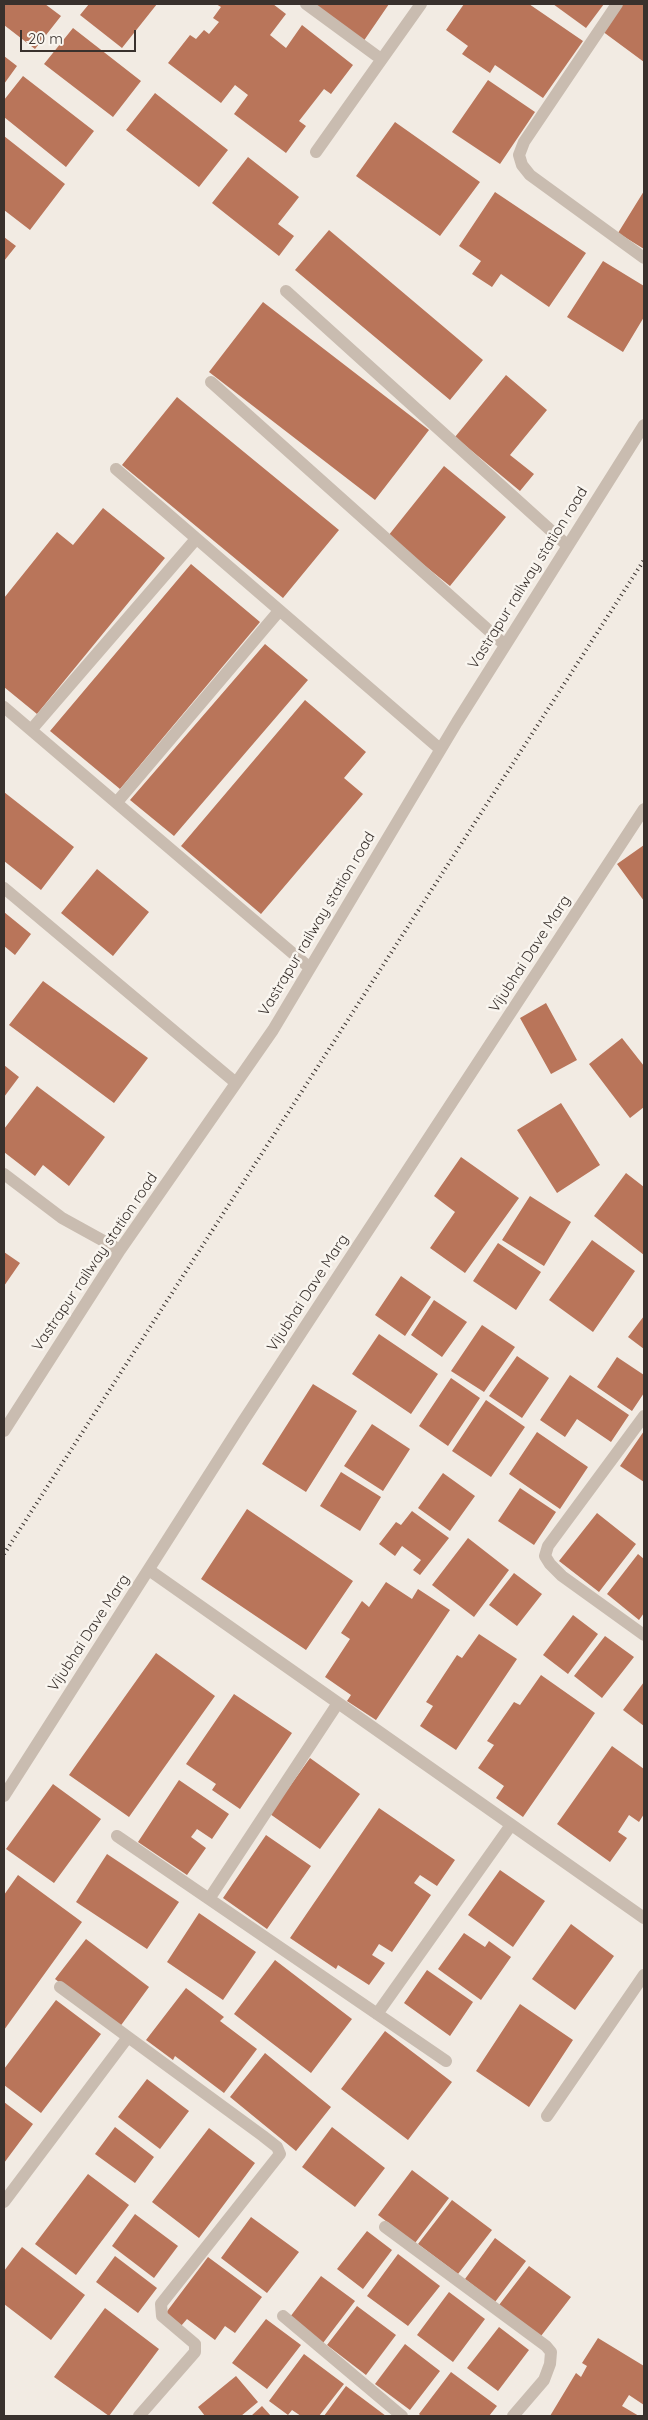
<!DOCTYPE html>
<style>
body{margin:0}
#map{position:relative;width:648px;height:2420px;overflow:hidden;background:#f2ebe3;font-family:Quicksand,sans-serif}
canvas{display:block}
.frame{position:absolute;inset:0;border:5px solid #39312d;pointer-events:none}
.scale{position:absolute;left:20px;top:30px;width:116px;height:22px;box-sizing:border-box;border:2px solid #39312d;border-top:0;padding-left:6px;font-size:15px;line-height:18px;white-space:nowrap;color:#39312d;-webkit-text-stroke:4px #f9f5ef;paint-order:stroke}
</style>
<div id="map">
<canvas width="648" height="2420"></canvas>
<div class="frame"></div>
<div class="scale">20 m</div>
</div>
<script>
const ctx = document.querySelector('canvas').getContext('2d');
ctx.lineJoin = 'round';
function fillPath(path, color) { ctx.fillStyle = color; ctx.fill(path, 'evenodd'); }
const poly = rows => new Path2D(rows.map(r => 'M' + r).join(''));
function stroke(path, color, width, dash) { ctx.strokeStyle = color; ctx.lineWidth = width; ctx.lineCap = dash ? 'butt' : 'round'; ctx.setLineDash(dash || []); ctx.stroke(path); }
function drawText(font, color, halo, rows, align = 'center') {
  ctx.font = font + ' Quicksand,sans-serif'; ctx.lineWidth = 5; ctx.setLineDash([]); ctx.textBaseline = 'middle'; ctx.strokeStyle = halo; ctx.fillStyle = color; for (const [text, x, y, turn = 0] of rows) {
    ctx.save(); ctx.translate(x, y); ctx.rotate((+turn || 0) * Math.PI / 180); ctx.textAlign = isNaN(turn) ? turn : align; if (halo) ctx.strokeText(text, 0, 0); ctx.fillText(text, 0, 0); ctx.restore();
  }
}
const building = poly([
 [4,4,45,4,61,16,35,49,4,25],
 [89,4,157,4,122,48,80,15],
 [216,4,273,4,286,14,270,35,286,48,302,25,353,65,331,94,324,89,299,121,306,126,286,153,234,114,248,95,235,85,221,103,168,63,190,35,196,39,204,30,209,34,219,22,213,18,221,7],
 [309,4,389,4,363,42],
 [464,4,529,4,583,41,543,98,495,65,490,73,462,54,468,46,446,30],
 [553,4,604,4,586,28],
 [621,4,644,4,644,62,602,31],
 [73,28,141,81,113,117,44,64],
 [4,56,17,66,4,84],
 [23,76,94,131,66,167,4,117,4,100],
 [488,80,535,112,500,164,452,132],
 [155,93,228,150,199,187,126,130],
 [395,122,480,182,440,236,356,176],
 [4,136,65,184,30,230,4,210],
 [248,157,299,197,278,224,294,236,279,256,212,203],
 [644,191,644,249,618,233],
 [495,192,586,253,549,307,501,274,492,287,472,274,481,261,459,246],
 [329,230,483,360,450,400,295,270],
 [4,237,16,246,4,261],
 [603,261,644,286,644,317,623,352,567,317],
 [263,302,429,430,375,500,209,372],
 [506,375,547,410,510,455,534,474,520,491,455,437],
 [177,397,339,530,283,598,122,465],
 [444,466,506,517,450,586,388,536],
 [103,508,165,558,37,714,4,687,4,598,57,532,73,545],
 [191,564,260,622,120,789,50,731],
 [265,644,308,680,174,836,130,800],
 [305,700,366,752,344,778,363,794,261,914,181,846],
 [4,792,74,847,41,890,4,861],
 [644,845,644,901,617,864],
 [97,869,149,912,113,956,61,913],
 [4,912,31,934,15,955,4,946],
 [43,981,148,1058,114,1103,9,1025],
 [546,1003,577,1060,551,1074,520,1018],
 [622,1038,644,1066,644,1107,630,1118,589,1064],
 [4,1065,19,1077,4,1097],
 [37,1086,105,1137,69,1186,43,1165,35,1176,4,1152,4,1129],
 [561,1103,600,1165,557,1193,517,1130],
 [461,1157,519,1198,465,1273,430,1248,455,1212,434,1196],
 [626,1173,644,1187,644,1255,594,1216],
 [530,1196,571,1222,544,1266,502,1240],
 [592,1240,635,1271,593,1332,549,1300],
 [498,1243,541,1272,516,1310,473,1281],
 [4,1252,20,1263,4,1286],
 [401,1276,431,1297,405,1336,375,1315],
 [434,1300,467,1322,442,1357,411,1335],
 [644,1316,644,1349,628,1337],
 [482,1325,515,1347,484,1392,451,1371],
 [379,1334,438,1374,411,1414,352,1374],
 [517,1356,549,1378,522,1418,489,1396],
 [617,1357,644,1375,644,1393,632,1411,597,1387],
 [570,1375,629,1415,611,1442,577,1419,565,1437,540,1420],
 [451,1378,480,1398,448,1446,419,1426],
 [313,1384,357,1411,306,1492,262,1464],
 [486,1400,525,1427,491,1477,452,1451],
 [372,1424,410,1449,383,1491,344,1466],
 [644,1431,644,1482,620,1466],
 [537,1432,588,1467,560,1509,509,1474],
 [341,1472,381,1497,360,1531,320,1506],
 [443,1473,475,1496,450,1531,418,1508],
 [520,1488,556,1512,534,1545,498,1521],
 [247,1509,353,1581,306,1650,201,1579],
 [412,1511,449,1538,420,1575,413,1570,421,1560,402,1546,395,1556,379,1544,396,1522,401,1525],
 [597,1513,636,1544,599,1592,559,1561],
 [468,1538,509,1570,474,1617,432,1585],
 [638,1554,644,1559,644,1613,639,1620,607,1594],
 [514,1573,542,1594,517,1626,489,1605],
 [386,1582,412,1599,418,1589,450,1610,376,1720,347,1701,351,1695,325,1677,350,1639,341,1633,362,1601,369,1607],
 [573,1615,598,1634,568,1674,543,1655],
 [479,1634,517,1659,456,1750,420,1726,433,1706,426,1702,457,1655,462,1658],
 [605,1636,634,1657,602,1698,574,1676],
 [156,1653,215,1696,129,1817,69,1775],
 [541,1675,595,1713,523,1817,496,1798,504,1786,478,1768,494,1745,487,1741,514,1702,520,1705],
 [644,1682,644,1726,623,1710],
 [234,1694,292,1733,240,1809,212,1790,216,1784,186,1764],
 [612,1746,644,1769,644,1814,639,1822,629,1815,618,1832,627,1838,610,1862,557,1824],
 [310,1758,360,1794,320,1849,270,1814],
 [179,1780,229,1814,212,1839,197,1829,191,1837,206,1848,187,1875,138,1842],
 [53,1784,101,1819,54,1883,6,1849],
 [379,1808,455,1860,437,1886,420,1875,414,1883,431,1895,392,1952,379,1944,372,1955,385,1963,369,1985,338,1965,336,1969,290,1938],
 [266,1835,311,1866,267,1929,223,1898],
 [107,1854,179,1902,147,1949,76,1902],
 [500,1870,545,1901,513,1947,468,1915],
 [18,1875,82,1922,4,2030,4,1895],
 [199,1913,256,1952,223,2000,167,1962],
 [571,1924,614,1956,575,2010,532,1979],
 [464,1933,485,1947,489,1941,511,1957,481,2000,438,1969],
 [86,1939,149,1987,119,2028,55,1979],
 [275,1960,352,2019,311,2073,234,2014],
 [427,1970,473,2002,450,2036,404,2003],
 [186,1988,224,2017,220,2021,257,2049,224,2093,175,2056,173,2060,146,2040],
 [56,2000,101,2034,41,2113,4,2085,4,2069],
 [520,2004,573,2040,529,2107,476,2071],
 [385,2031,452,2082,408,2140,341,2089],
 [265,2053,331,2107,296,2151,230,2097],
 [147,2079,189,2111,160,2149,118,2117],
 [4,2102,33,2124,4,2163],
 [115,2127,154,2157,135,2183,95,2154],
 [332,2127,385,2168,355,2207,302,2167],
 [209,2128,255,2163,199,2238,152,2202],
 [412,2170,449,2198,415,2243,378,2215],
 [88,2174,129,2205,76,2275,35,2244],
 [452,2200,492,2230,458,2274,418,2244],
 [135,2214,178,2246,154,2278,112,2246],
 [251,2217,299,2252,267,2293,221,2258],
 [367,2231,392,2250,363,2289,337,2269],
 [495,2238,526,2261,495,2302,465,2279],
 [22,2247,85,2295,51,2340,4,2304,4,2271],
 [398,2254,440,2286,408,2326,367,2296],
 [115,2256,157,2288,138,2313,96,2282],
 [208,2257,262,2297,235,2333,225,2326,215,2340,187,2319,181,2326,165,2314],
 [529,2266,571,2297,541,2336,499,2305],
 [321,2276,355,2301,323,2343,290,2317],
 [449,2292,485,2319,453,2362,417,2335],
 [357,2306,396,2335,366,2375,327,2345],
 [105,2308,159,2349,109,2416,54,2377],
 [266,2319,301,2345,267,2389,232,2363],
 [499,2327,529,2350,498,2391,467,2368],
 [598,2338,644,2366,644,2405,629,2395,622,2406,639,2416,550,2416,576,2373,581,2377,587,2366,582,2363],
 [405,2344,440,2371,410,2410,375,2384],
 [304,2354,344,2384,319,2416,301,2416,292,2410,288,2415,269,2401],
 [451,2372,497,2406,489,2416,421,2416,419,2414],
 [236,2376,258,2402,241,2416,205,2416,198,2407],
 [346,2386,386,2416,324,2416],
 [262,2406,271,2416,251,2416]
]);
const minor = poly([
 [306,4,381,59],
 [617,4,524,142,519,155,522,165,530,175,644,258],
 [316,152,421,4],
 [286,291,568,546],
 [211,382,505,645],
 [116,469,440,749],
 [4,707,310,968],
 [31,730,196,539],
 [117,802,279,611],
 [4,888,236,1083],
 [4,1174,62,1218,120,1250],
 [644,1416,548,1546,545,1556,550,1564,562,1576,644,1635],
 [4,1431,120,1250,273,1030,457,722,644,425],
 [149,1570,644,1918],
 [4,1796,242,1423,644,809],
 [117,1836,446,2061],
 [209,1899,338,1703],
 [377,2014,511,1825],
 [128,2037,263,2136,277,2147,280,2154,161,2304,162,2316,195,2344,195,2352,139,2416],
 [547,2116,644,1975],
 [4,2202,128,2037,60,1987],
 [385,2227,546,2346,551,2352,550,2364,544,2380,513,2416],
 [283,2316,402,2416]
]);
const rail = poly([
 [4,1554,644,560]
]);
const streetNames = [
 ["Vastrapur railway station road",528,578,-58],
 ["Vastrapur railway station road",317,924,-59],
 ["Vijubhai Dave Marg",530,954,-57],
 ["Vastrapur railway station road",95,1262,-56],
 ["Vijubhai Dave Marg",308,1293,-57],
 ["Vijubhai Dave Marg",89,1633,-57]
];
fillPath(building, '#b9755a');
stroke(minor, '#c9bcb0', 12);
stroke(rail, '#39312d', 4, [1, 4]);
drawText('15px', '#39312d', '#f9f5ef', streetNames);
</script>
